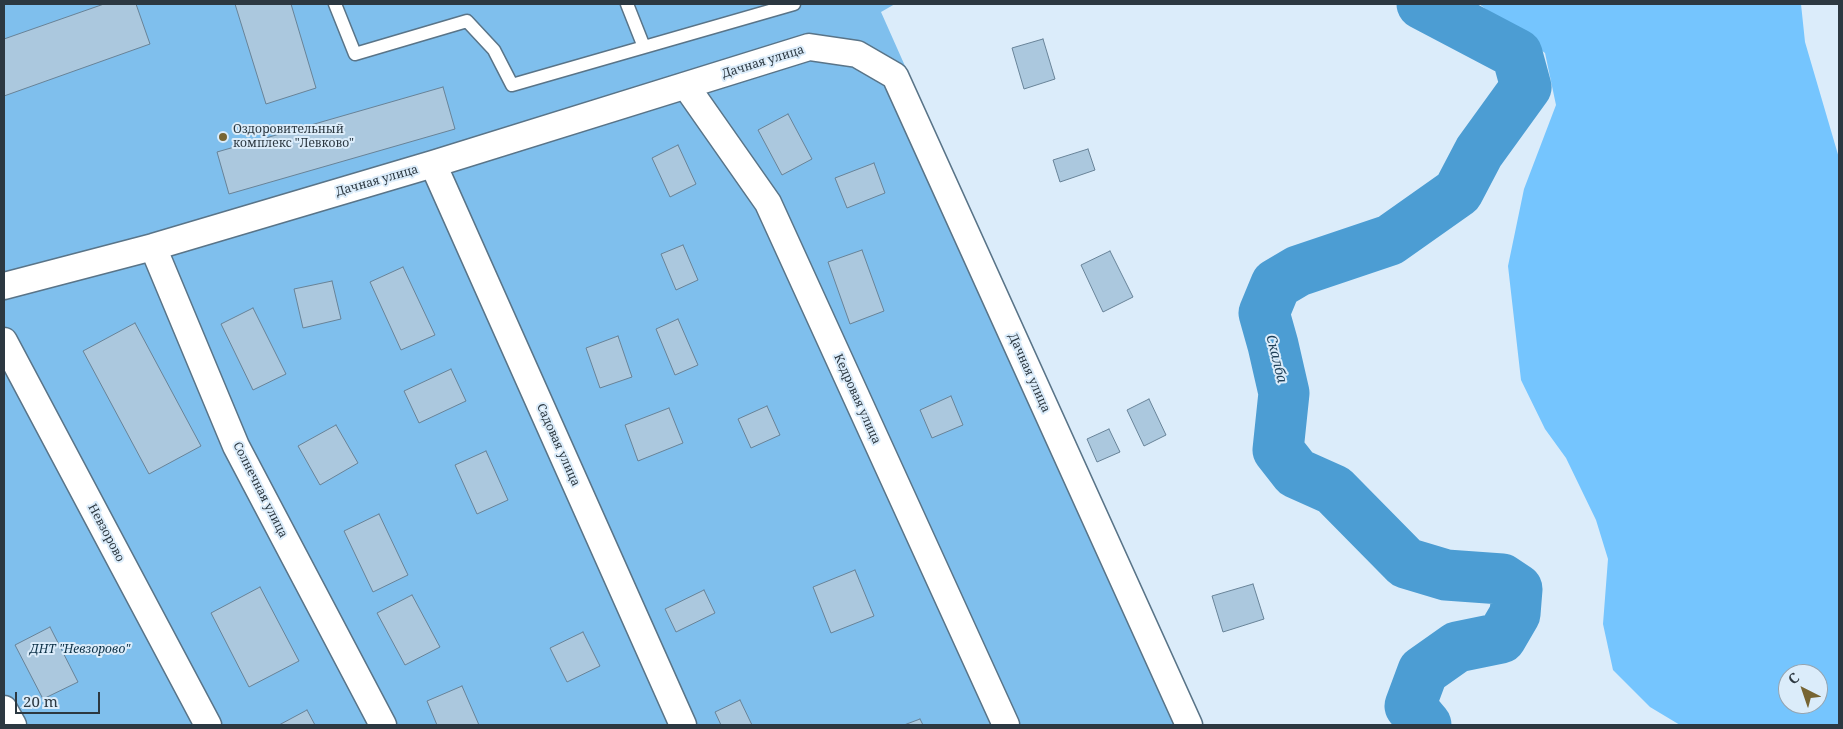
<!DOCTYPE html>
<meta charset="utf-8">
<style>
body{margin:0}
#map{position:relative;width:1843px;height:729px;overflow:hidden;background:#dbecfa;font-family:"Noto Serif",serif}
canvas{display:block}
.frame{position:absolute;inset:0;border:5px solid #2c3841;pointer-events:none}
.north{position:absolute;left:1778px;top:664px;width:50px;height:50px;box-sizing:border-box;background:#dbecfa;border:1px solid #95a4b0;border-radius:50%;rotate:319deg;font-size:14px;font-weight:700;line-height:20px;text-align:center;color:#2c3841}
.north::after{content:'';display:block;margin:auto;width:18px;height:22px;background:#776533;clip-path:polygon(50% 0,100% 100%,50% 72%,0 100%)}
.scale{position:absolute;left:15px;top:692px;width:85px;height:22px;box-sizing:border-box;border:2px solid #2c3841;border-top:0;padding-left:6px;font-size:15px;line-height:18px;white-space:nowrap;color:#2c3841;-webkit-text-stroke:4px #dbecfa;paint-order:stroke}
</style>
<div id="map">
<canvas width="1843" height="729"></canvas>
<div class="frame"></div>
<div class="north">С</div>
<div class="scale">20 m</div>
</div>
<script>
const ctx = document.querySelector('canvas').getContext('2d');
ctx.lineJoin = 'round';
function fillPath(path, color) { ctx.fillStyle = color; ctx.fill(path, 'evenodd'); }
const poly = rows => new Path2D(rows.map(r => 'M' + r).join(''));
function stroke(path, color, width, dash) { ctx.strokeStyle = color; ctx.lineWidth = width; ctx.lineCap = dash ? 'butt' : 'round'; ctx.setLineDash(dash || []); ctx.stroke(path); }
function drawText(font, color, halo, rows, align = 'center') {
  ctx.font = font + ' "Noto Serif",serif'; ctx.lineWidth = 4; ctx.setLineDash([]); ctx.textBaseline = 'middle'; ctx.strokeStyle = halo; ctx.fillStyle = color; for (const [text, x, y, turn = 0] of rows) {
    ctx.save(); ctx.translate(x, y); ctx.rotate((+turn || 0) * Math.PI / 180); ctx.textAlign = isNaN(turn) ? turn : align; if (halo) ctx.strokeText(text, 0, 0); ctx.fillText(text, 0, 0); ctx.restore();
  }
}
const green = poly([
 [4,4,895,4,881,12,1198,725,4,725]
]);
const forest = poly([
 [1479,4,1801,4,1805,42,1839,158,1839,725,1680,725,1650,707,1613,670,1603,624,1608,559,1596,520,1566,458,1545,429,1521,380,1508,266,1524,189,1556,105,1545,53],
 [1788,674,1818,674,1818,704,1788,704]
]);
const river = poly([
 [1422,4,1517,54,1526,87,1479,152,1458,192,1390,240,1298,271,1276,284,1264,313,1273,345,1284,393,1278,450,1296,473,1334,490,1406,563,1446,575,1502,579,1517,589,1515,614,1501,638,1457,647,1423,671,1410,706,1426,725]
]);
const building = poly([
 [104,4,136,4,150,44,4,96,4,39,104,4],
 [235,4,291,4,316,88,266,104,235,4],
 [1043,39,1055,79,1024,89,1012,48,1043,39],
 [443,87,455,129,229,194,217,152,443,87],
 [788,114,812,159,782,175,758,130,788,114],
 [678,145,696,184,670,197,652,158,678,145],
 [1088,149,1095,170,1060,182,1053,160,1088,149],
 [874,163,885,193,847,208,835,178,874,163],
 [683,245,698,280,676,290,661,254,683,245],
 [862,250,884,311,850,324,828,262,862,250],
 [1110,251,1133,297,1103,312,1081,265,1110,251],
 [403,267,435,335,401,350,370,282,403,267],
 [332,281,341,319,303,328,294,289,332,281],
 [253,308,286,374,253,390,221,324,253,308],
 [678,319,698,365,675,375,656,329,678,319],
 [135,323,201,446,149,474,83,351,135,323],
 [618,336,632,377,600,388,586,348,618,336],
 [451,369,466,401,419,423,404,391,451,369],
 [951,396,963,425,932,438,920,410,951,396],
 [1149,399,1166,435,1144,446,1127,410,1149,399],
 [767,406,780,435,751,448,738,419,767,406],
 [669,408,683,443,638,461,625,425,669,408],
 [336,425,358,463,320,485,298,446,336,425],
 [1109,429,1120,452,1097,462,1087,439,1109,429],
 [486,451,508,500,477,514,455,465,486,451],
 [379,514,408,575,373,592,344,531,379,514],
 [855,570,874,616,831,633,813,587,855,570],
 [1253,584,1264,619,1223,632,1212,596,1253,584],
 [260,587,299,661,249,687,211,613,260,587],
 [704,590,715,613,676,632,665,609,704,590],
 [412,595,440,647,405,665,377,613,412,595],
 [50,627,78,682,43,699,15,645,50,627],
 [583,632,600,666,567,682,550,648,583,632],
 [462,686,479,725,437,725,427,701,462,686],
 [740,700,752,725,721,725,715,712,740,700],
 [307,710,315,725,279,725,307,710],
 [920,719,923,725,904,725,920,719]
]);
const lane = poly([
 [335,4,355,54,467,21,494,50,512,85,794,4],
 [627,4,644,47]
]);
const street = poly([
 [686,86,768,203,1006,725],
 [433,164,683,725],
 [153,247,236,446,383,725],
 [4,286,153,247,433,164,809,47,857,54,895,76,1189,725],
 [4,341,208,725],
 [4,709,13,725]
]);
const markers = [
 [223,137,5,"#776533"]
];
const streetNames = [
 ["Дачная улица",763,62,-17],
 ["Дачная улица",377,181,-16],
 ["Дачная улица",1029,373,66],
 ["Кедровая улица",857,399,66],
 ["Садовая улица",558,445,66],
 ["Солнечная улица",260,490,63],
 ["Невзорово",106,533,62]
];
const poiNames = [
 ["Оздоровительный",233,130],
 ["комплекс \"Левково\"",233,144]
];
const parkNames = [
 ["ДНТ \"Невзорово\"",80,650]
];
const waterNames = [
 ["Скалба",1276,359,76]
];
fillPath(green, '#7fbfed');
fillPath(forest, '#75c5fe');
stroke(river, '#4c9dd3', 51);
fillPath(building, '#abc8de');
stroke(building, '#688398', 1);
stroke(lane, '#597488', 15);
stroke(street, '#597488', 29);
stroke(lane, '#fff', 12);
stroke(street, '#fff', 26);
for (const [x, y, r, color] of markers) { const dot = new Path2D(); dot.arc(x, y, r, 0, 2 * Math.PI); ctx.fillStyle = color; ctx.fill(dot); stroke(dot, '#dbecfa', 2); }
drawText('12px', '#2c3841', '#dbecfa', streetNames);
drawText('12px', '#2c3841', '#dbecfa', poiNames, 'left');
drawText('italic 12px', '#0b2f45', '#dbecfa', parkNames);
drawText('italic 14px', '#1c3e56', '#dbecfa', waterNames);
</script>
